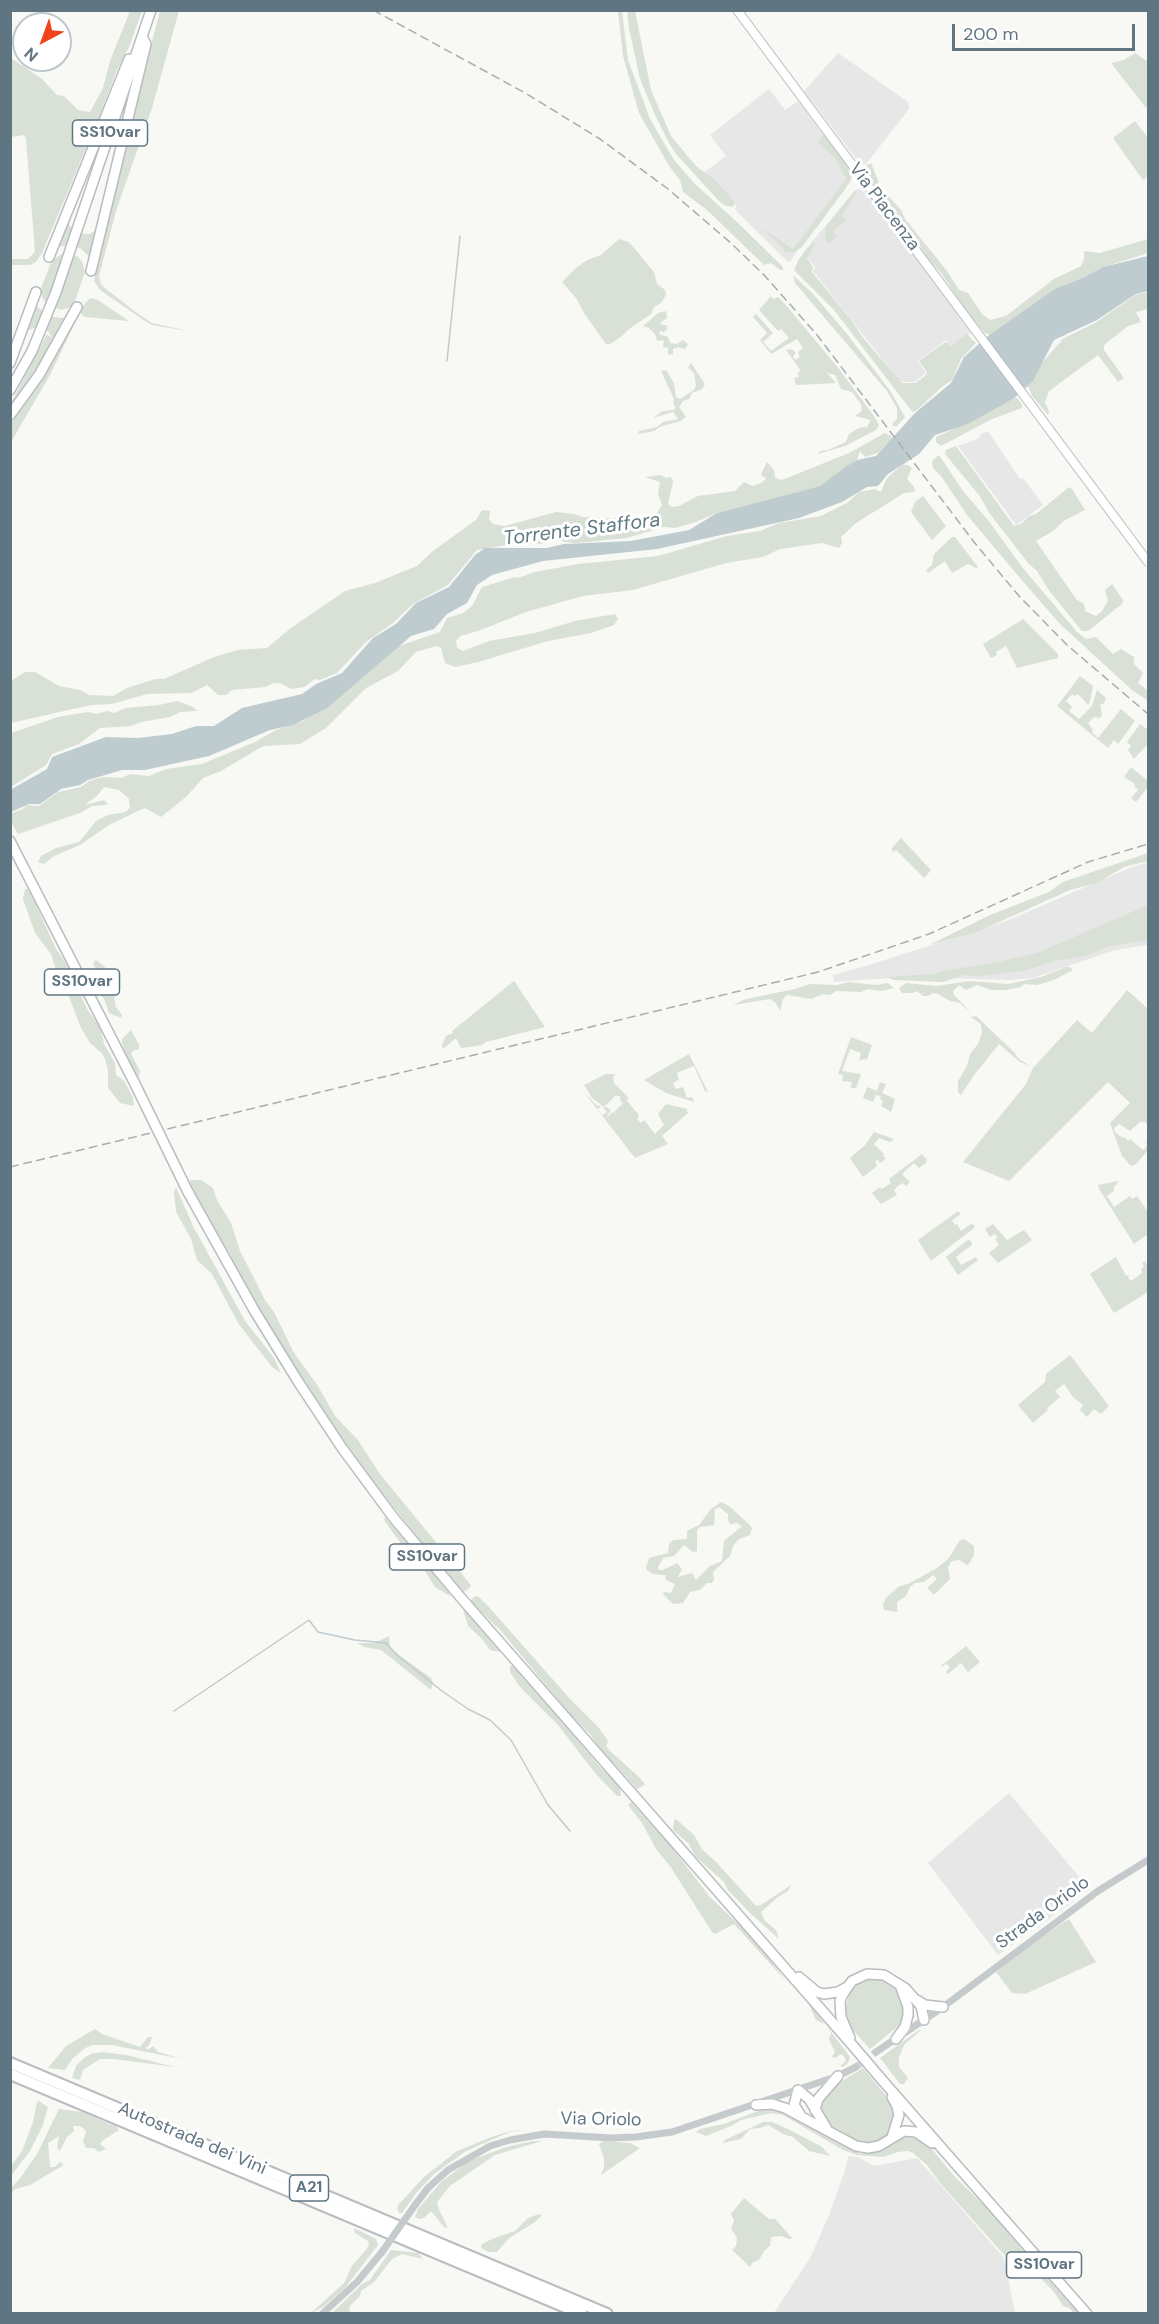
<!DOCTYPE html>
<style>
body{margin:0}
#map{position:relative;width:1159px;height:2324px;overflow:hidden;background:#f8f8f5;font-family:"DM Sans",sans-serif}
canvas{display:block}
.frame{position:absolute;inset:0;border:12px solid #607582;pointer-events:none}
.north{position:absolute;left:12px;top:12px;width:60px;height:60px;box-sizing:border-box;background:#fff;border:2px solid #bfc8cd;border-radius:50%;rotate:221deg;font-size:16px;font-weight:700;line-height:24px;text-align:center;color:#607582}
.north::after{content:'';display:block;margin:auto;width:21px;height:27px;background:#f0441c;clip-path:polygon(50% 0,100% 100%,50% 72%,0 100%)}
.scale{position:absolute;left:952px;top:24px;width:183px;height:27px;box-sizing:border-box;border:3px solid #607582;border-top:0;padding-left:8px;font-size:18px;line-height:21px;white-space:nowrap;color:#607582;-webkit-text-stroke:4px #fff;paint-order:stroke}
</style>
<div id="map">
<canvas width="1159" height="2324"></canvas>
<div class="frame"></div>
<div class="north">N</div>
<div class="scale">200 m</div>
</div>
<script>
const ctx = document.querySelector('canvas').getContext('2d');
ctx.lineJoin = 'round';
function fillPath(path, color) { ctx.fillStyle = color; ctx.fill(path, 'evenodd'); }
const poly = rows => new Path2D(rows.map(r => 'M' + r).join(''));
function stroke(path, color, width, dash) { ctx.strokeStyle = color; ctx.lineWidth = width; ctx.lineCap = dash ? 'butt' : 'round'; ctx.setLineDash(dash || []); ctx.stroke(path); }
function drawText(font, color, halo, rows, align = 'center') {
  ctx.font = font + ' "DM Sans",sans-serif'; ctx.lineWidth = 6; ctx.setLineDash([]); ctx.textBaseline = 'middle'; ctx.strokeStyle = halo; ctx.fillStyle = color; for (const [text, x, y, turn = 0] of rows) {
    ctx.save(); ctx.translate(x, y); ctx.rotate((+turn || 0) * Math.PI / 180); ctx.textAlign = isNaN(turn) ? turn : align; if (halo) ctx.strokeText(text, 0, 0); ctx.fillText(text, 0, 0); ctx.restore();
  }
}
const built = poly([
 [838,53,908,102,909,109,866,164,861,165,804,91],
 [769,89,785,110,798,101,852,174,851,181,809,234,789,263,737,212,735,209,737,206,702,174,726,156,710,135],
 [860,188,868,192,971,333,950,346,946,340,918,361,926,373,915,382,902,382,898,379,813,271,815,267,803,253,854,191],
 [988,431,1020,479,1023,478,1043,505,1016,525,958,446,978,439,981,434],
 [1148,862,1148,945,1115,950,1033,978,1010,980,906,977,834,982,833,975,869,965,1004,922,1132,867],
 [1009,1793,1090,1890,1087,1892,1082,1891,1076,1882,1069,1887,1075,1896,1074,1901,998,1955,928,1863],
 [848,2156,858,2157,874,2166,917,2158,1004,2258,1015,2313,774,2313,810,2258,830,2213,846,2167]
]);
const green = poly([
 [130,11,142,11,129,47,117,70,98,120,42,253,36,262,30,265,11,265,11,259,28,259,35,252,26,139,24,135,11,137,11,58,42,79,57,95,64,96,78,110,90,112,103,88,110,61],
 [160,11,179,11,152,108,116,211,99,276,101,284,106,289,137,313,152,323,185,330,182,330,152,325,142,319,100,290,94,281,122,158],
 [618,11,622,11,628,60,650,119,674,160,694,183,738,223,783,267,783,270,780,270,771,263,764,265,707,210,683,192,680,180,669,166,639,113,623,56],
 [627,11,635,11,651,90,671,136,696,166,716,181,732,199,735,204,732,207,724,205,719,201,676,154,668,141,656,117,640,79,629,28],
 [1135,53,1148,62,1148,105,1146,108,1111,63,1124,60],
 [1135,121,1148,138,1148,176,1143,180,1113,138],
 [824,135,845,162,852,176,846,188,802,247,794,252,786,252,762,228,793,249,846,179,836,159,818,142],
 [871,163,881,188,901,210,905,219,947,271,959,290,968,293,982,314,990,320,1006,316,1054,279,1081,266,1084,259,1084,251,1100,253,1148,239,1148,253,1098,269,1082,285,991,335,985,333,972,319,941,273,928,259,913,235,867,177,865,166],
 [855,191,857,193,842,215,846,221,833,231,837,237,828,244,825,238,826,227],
 [68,223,74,231,85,234,90,234,98,228,91,258,80,248,68,245,54,248],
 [619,239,629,242,654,272,657,284,665,290,666,295,661,303,654,307,651,314,629,329,622,336,610,344,606,344,584,313,576,298,562,282,576,268,587,260,601,255],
 [813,242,815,244,807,258,813,267,812,272,852,321,864,339,902,383,916,383,926,375,927,372,919,361,941,345,946,342,951,346,967,334,976,343,961,359,952,380,942,387,917,410,913,412,911,410,834,310,794,270,799,259],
 [62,254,77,256,82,261,85,272,75,301,71,307,61,310,46,304,42,297,41,288,52,260],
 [793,275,813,294,847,334,891,392,905,417,897,426,894,426,892,424,897,419,897,408,887,391,795,283],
 [1148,292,1148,309,1136,312,1141,322,1128,326,1104,345,1104,350,1124,378,1118,382,1098,355,1049,391,1045,402,1049,411,1048,415,1032,396,1029,388,1023,384,1064,338,1095,323,1137,294],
 [771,296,773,299,778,297,786,305,839,369,874,416,879,425,876,430,845,446,818,454,820,451,828,450,846,442,849,434,859,428,867,427,871,420,855,416,862,411,861,404,852,392,841,389,835,375,827,373,836,383,796,385,794,378,799,377,798,372,801,371,786,350,792,349,796,353,793,356,795,360,800,357,798,352,803,348,797,339,771,354,760,340,767,333,753,317,756,314,773,333,763,342,771,351,789,338,781,329,778,331,759,310],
 [90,298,98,300,129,321,85,317,78,312],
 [34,303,47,316,61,318,69,317,55,342,48,331,38,326,30,330,27,328],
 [666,311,667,318,660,323,663,325,667,325,667,329,664,332,660,331,659,334,668,337,670,343,677,344,683,340,688,344,685,349,678,347,673,349,673,355,668,354,668,348,663,347,664,340,657,341,655,334,649,328,643,326,658,313],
 [75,319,73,327,50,375,11,442,11,423,39,383],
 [47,334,52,338,53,343,39,367,11,411,11,403],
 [691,363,705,384,702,389,692,393,689,399,683,401,679,407,686,417,681,421,662,426,654,431,638,434,639,431,657,427,663,422,678,419,673,412,653,418,663,411,673,410,676,408,673,403,674,399,661,371,666,370,674,383,676,397,680,399,694,390,696,385,694,373,688,368],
 [1016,397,1022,404,1022,408,992,419,941,446,936,442,936,437,978,418,1001,402],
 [885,433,891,436,892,439,878,453,865,457,860,451,857,460,820,486,717,513,693,523,675,528,664,527,627,538,576,543,552,540,541,544,519,543,477,550,448,585,413,604,393,623,366,642,337,673,320,680,315,679,304,687,291,689,280,683,274,683,265,687,232,690,226,695,218,695,207,685,191,693,147,694,112,704,91,705,11,723,11,681,25,672,35,672,59,686,80,690,89,695,113,696,127,688,155,679,164,679,214,657,238,650,267,648,291,628,345,591,375,583,417,566,433,551,476,520,482,510,490,511,489,519,493,524,505,526,556,512,574,514,582,517,626,519,633,516,638,519,656,514,662,505,658,494,660,482,645,477,661,475,666,478,671,477,673,482,668,504,672,507,679,506,698,496,735,491,744,482,753,486,763,482,766,478,761,475,762,472,767,462,774,470,775,478,782,480,849,453],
 [956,446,1014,526,1021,524,1029,516,1036,514,1069,487,1072,489,1085,510,1065,520,1053,531,1036,541,1076,599,1084,604,1085,611,1096,616,1102,611,1108,601,1105,590,1112,584,1123,600,1122,604,1088,631,1082,631,1048,589,1037,571,1028,563,990,514,979,495,945,454,946,450],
 [939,455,963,491,988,520,1022,567,1077,632,1086,639,1096,637,1113,654,1121,649,1134,657,1134,664,1143,673,1138,683,1148,691,1148,701,1132,690,1060,624,1020,578,967,515,941,476,933,468,932,461],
 [902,465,908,465,912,468,907,479,914,487,915,492,904,493,856,523,841,537,842,543,839,548,822,543,780,549,763,557,726,563,633,590,583,596,526,612,478,631,460,636,456,641,457,648,463,651,489,641,535,633,575,621,615,614,618,619,614,625,591,633,548,641,478,662,455,667,445,663,441,648,436,646,416,652,398,671,366,688,326,728,300,744,264,746,258,749,221,771,203,778,186,797,161,817,145,808,138,811,109,825,80,845,54,856,44,864,38,862,41,856,56,848,79,842,96,821,108,815,126,812,130,807,129,799,119,790,104,787,98,795,85,805,104,800,108,804,105,805,92,806,80,813,18,834,11,822,10,814,23,809,27,805,39,806,58,792,81,787,89,781,103,777,122,778,130,774,149,776,166,769,202,764,255,742,276,730,303,721,396,647,440,632,447,618,463,613,472,606,482,587,515,577,518,578,535,572,578,564,658,556,727,536,760,531,779,523,821,516,847,503,859,492,875,489,881,492,887,478],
 [923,496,946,526,932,540,911,512,915,502],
 [952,537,955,537,978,567,976,568,968,564,952,573,945,561,928,573,926,570,932,565,934,554],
 [1023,619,1058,654,1058,658,1017,668,1006,646,996,652,997,655,991,658,983,644],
 [1080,676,1093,686,1090,702,1088,705,1078,694,1075,696,1072,694,1066,701,1072,707,1069,711,1079,719,1092,706,1097,690,1106,698,1104,703,1100,705,1102,715,1100,718,1094,717,1088,723,1093,730,1092,732,1098,738,1121,709,1135,721,1118,744,1114,740,1108,748,1057,706],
 [177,701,193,707,197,711,180,712,170,717,141,722,131,726,100,728,79,744,52,754,46,765,11,787,11,733,58,717,88,712,97,714,107,711,114,713,126,708,159,705],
 [1140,724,1148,730,1148,744,1134,759,1128,750,1131,746,1127,742],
 [1131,767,1148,781,1148,787,1136,802,1131,798,1138,790,1134,786,1135,784,1124,777],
 [901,838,931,870,924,878,896,850,894,852,891,849],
 [1148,853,1148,861,1124,867,1097,883,1070,890,977,932,929,945,990,915,1049,892,1063,882],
 [25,889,28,889,31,894,56,949,66,963,87,1009,100,1027,104,1044,115,1063,116,1075,124,1081,133,1097,134,1106,120,1103,108,1088,108,1070,105,1059,102,1053,90,1043,81,1028,70,999,58,976,51,954,35,933,23,899],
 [1148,905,1148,940,1110,946,1085,956,1055,961,1023,971,977,976,964,975,943,982,894,980,887,977,933,974,943,971,998,962,1037,953],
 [96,960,105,967,108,980,106,984,114,996,116,1007,122,1015,121,1018,109,1013,104,999,98,992,100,977,93,963],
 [1066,967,1070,967,1073,970,1054,980,1037,985,1024,984,1021,987,1005,990,991,990,977,985,966,990,959,985,953,991,954,995,972,1013,960,1003,950,1001,938,994,933,993,928,996,923,996,917,991,913,993,902,993,899,988,906,983,936,986,970,981,1008,984,1041,977],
 [514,981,545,1027,486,1042,482,1045,461,1048,456,1038,443,1049,442,1045,446,1036,453,1033,452,1031],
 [849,982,876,985,888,983,894,988,881,991,868,989,861,992,836,991,830,995,823,994,811,999,787,995,783,999,780,1011,776,1003,770,999,733,1005,746,999,795,989,810,984,837,985],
 [1127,990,1148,1009,1148,1126,1145,1122,1140,1122,1130,1131,1119,1124,1114,1128,1115,1132,1123,1138,1124,1137,1128,1141,1130,1139,1143,1150,1148,1145,1145,1141,1148,1142,1148,1150,1136,1164,1131,1166,1122,1156,1110,1123,1130,1103,1108,1082,1009,1181,963,1162,1026,1084,1033,1068,1077,1020,1092,1033],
 [976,1016,1014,1052,1019,1059,1030,1066,1020,1062,999,1044,974,1075,961,1095,958,1092,958,1081,967,1066,970,1054,978,1044,982,1033,981,1024,971,1017],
 [131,1030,139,1045,139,1049,133,1051,131,1054,140,1071,139,1078,128,1060,122,1043,122,1039],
 [851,1037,872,1045,867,1059,859,1060,861,1053,850,1049,842,1071,861,1074,856,1088,851,1088,852,1082,842,1081,843,1075,838,1074],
 [689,1054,708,1092,705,1091,694,1066,677,1073,679,1080,673,1083,676,1089,683,1087,687,1098,692,1097,694,1102,666,1093,644,1080],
 [606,1074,616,1074,613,1077,614,1083,628,1097,624,1101,629,1097,627,1101,638,1114,639,1116,637,1119,641,1123,644,1120,655,1134,664,1125,658,1114,666,1104,687,1109,687,1112,689,1112,662,1136,668,1144,635,1158,583,1091,596,1105,601,1106,598,1109,602,1115,607,1112,603,1108,607,1107,611,1111,607,1115,608,1116,613,1112,619,1118,614,1112,624,1102,621,1103,620,1096,615,1096,604,1107,592,1098,584,1085],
 [880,1082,886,1084,882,1093,895,1099,891,1112,881,1106,883,1101,880,1099,881,1096,876,1095,873,1102,863,1098,867,1087,877,1091],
 [874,1132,894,1139,890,1142,879,1138,874,1144,884,1154,883,1156,886,1159,880,1163,878,1160,875,1161,877,1166,863,1177,850,1158,865,1145],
 [922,1154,927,1160,926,1163,919,1168,914,1163,902,1174,910,1182,906,1186,903,1183,898,1186,894,1190,897,1195,881,1204,872,1193,880,1187,882,1189,891,1183,889,1179],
 [190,1180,201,1180,213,1188,217,1200,231,1223,240,1251,265,1300,274,1312,294,1353,318,1386,335,1416,358,1440,380,1474,470,1584,471,1586,468,1589,463,1592,432,1556,377,1486,324,1413,239,1278,230,1254,196,1200],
 [1119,1181,1114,1187,1114,1191,1107,1196,1114,1207,1130,1196,1132,1199,1137,1196,1148,1212,1148,1234,1134,1244,1099,1189,1098,1185],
 [176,1187,193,1226,245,1321,274,1358,281,1373,272,1367,238,1323,212,1274,197,1260,191,1239,176,1212,174,1192],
 [958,1211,961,1214,952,1220,955,1225,957,1224,961,1231,971,1224,975,1225,974,1228,931,1261,918,1240],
 [993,1224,1007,1240,1024,1230,1032,1240,998,1263,989,1253,999,1245,995,1239,998,1237,995,1234,990,1237,985,1229],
 [968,1240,971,1241,972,1245,956,1257,961,1265,976,1257,978,1260,958,1275,946,1257],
 [1116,1257,1126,1276,1130,1275,1128,1277,1131,1281,1142,1273,1141,1269,1144,1266,1142,1263,1145,1261,1148,1267,1148,1292,1114,1313,1090,1274],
 [1070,1355,1109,1406,1101,1414,1094,1409,1087,1417,1080,1410,1083,1405,1073,1397,1064,1384,1055,1391,1060,1397,1047,1408,1048,1410,1033,1423,1018,1405,1045,1382,1046,1374],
 [721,1502,729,1506,750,1525,752,1528,750,1535,739,1539,733,1546,730,1556,713,1572,714,1579,712,1583,707,1583,700,1590,690,1592,683,1603,673,1604,663,1594,664,1592,671,1593,675,1584,666,1580,665,1575,653,1574,647,1570,646,1568,649,1558,668,1553,669,1544,673,1540,687,1539,687,1531,699,1525,711,1509],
 [719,1507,728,1514,728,1520,730,1524,737,1523,742,1526,724,1541,722,1561,710,1566,696,1580,692,1573,678,1577,682,1569,677,1563,663,1570,659,1570,658,1567,663,1558,674,1556,684,1545,693,1552,697,1551,697,1530,700,1527,714,1525,715,1509],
 [385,1517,423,1561,438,1575,447,1585,450,1596,435,1587,425,1571,405,1549,386,1523,384,1520],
 [964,1539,974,1546,974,1555,969,1564,967,1565,959,1560,952,1561,948,1567,950,1579,936,1593,933,1594,927,1588,937,1579,933,1575,924,1582,915,1583,910,1587,906,1596,897,1602,897,1609,898,1611,897,1612,884,1610,883,1605,886,1598,898,1587,910,1583,937,1568,949,1558,960,1540],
 [475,1596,479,1597,488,1606,571,1700,599,1728,608,1741,606,1746,610,1751,639,1777,645,1784,643,1786,637,1789,614,1763,606,1757,589,1733,575,1720,501,1631,472,1603,471,1600],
 [462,1606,498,1648,500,1652,490,1650,482,1639,468,1626],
 [389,1636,390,1648,395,1652,431,1678,433,1683,431,1690,381,1650,364,1647,357,1643,374,1643],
 [966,1646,980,1662,968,1672,961,1663,948,1674,946,1672,950,1667,946,1664,942,1667,941,1666],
 [510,1666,514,1666,537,1690,600,1767,614,1780,620,1787,621,1796,617,1796,595,1773,558,1725,520,1687,510,1672],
 [631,1802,667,1841,709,1896,756,1941,786,1981,734,1924,715,1934,712,1932,670,1866,656,1849,642,1823,628,1805],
 [676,1819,694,1835,702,1849,718,1864,756,1906,761,1905,791,1885,788,1891,778,1897,761,1912,765,1921,776,1930,779,1939,750,1913,728,1890,724,1882,695,1856,689,1844,673,1830,674,1820],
 [1069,1919,1096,1962,1025,1994,1012,1993,996,1972,1032,1943],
 [880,1979,894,1984,902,1994,905,2010,901,2024,870,2049,850,2027,845,2009,849,1995,858,1984,867,1980],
 [807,2000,850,2057,848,2063,843,2067,840,2066,846,2061,844,2056,840,2054,836,2058,832,2057,835,2052,829,2039,831,2033,825,2024,816,2020],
 [95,2029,102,2034,140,2047,148,2037,152,2037,150,2044,146,2048,148,2050,153,2046,158,2052,182,2059,112,2045,93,2045,85,2048,72,2059,65,2070,48,2068,66,2046],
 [919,2030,921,2030,904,2045,899,2057,899,2067,908,2078,904,2084,900,2084,880,2058],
 [102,2052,126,2055,175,2067,114,2059,100,2059,83,2070,80,2080,72,2078,76,2066,84,2058,91,2054],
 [863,2068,888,2098,894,2107,895,2117,893,2127,887,2135,879,2141,870,2143,860,2143,829,2127,821,2111,821,2102,831,2088],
 [39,2101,48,2107,43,2125,30,2151,11,2176,11,2166,22,2151,33,2122,37,2102],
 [766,2108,790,2115,860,2154,882,2151,904,2138,913,2136,927,2143,954,2176,995,2216,1039,2271,1050,2281,1079,2313,1074,2313,1069,2308,1063,2306,1054,2292,1026,2263,1015,2256,1007,2258,940,2183,927,2165,913,2153,908,2151,898,2152,883,2157,857,2155,843,2150,783,2115,771,2113,741,2120,731,2126,706,2136,696,2132,700,2129,724,2124],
 [59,2109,82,2112,111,2125,116,2126,119,2130,102,2141,100,2144,106,2149,99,2152,94,2148,86,2148,83,2141,86,2132,84,2129,80,2126,73,2126,74,2131,67,2137,60,2151,57,2148,59,2136,48,2143,50,2167,55,2167,60,2162,63,2164,62,2166,30,2185,15,2189,11,2194,11,2188,21,2177,37,2154],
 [763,2122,772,2122,788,2129,822,2147,830,2156,809,2151,793,2137,783,2134,768,2125,760,2128,750,2129,741,2139,723,2143,725,2140],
 [525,2130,510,2132,466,2151,434,2174,417,2192,402,2213,399,2213,397,2208,399,2204,424,2177,457,2151,494,2136,511,2131],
 [533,2141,542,2141,495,2155,450,2186,437,2202,439,2210,448,2228,444,2227,431,2211,424,2218,419,2219,415,2217,418,2209,442,2181,469,2161,506,2147],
 [603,2141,630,2143,640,2148,601,2175,604,2167,604,2158,599,2144],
 [744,2198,769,2219,775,2219,793,2239,788,2239,782,2236,771,2237,770,2246,764,2251,759,2260,752,2263,750,2267,732,2250,736,2246,737,2238,731,2228,734,2221,731,2214],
 [539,2214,542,2215,535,2222,509,2238,497,2252,488,2252,481,2248,482,2244,492,2239,515,2231,528,2218],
 [354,2228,376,2239,378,2245,344,2289,323,2307,311,2313,344,2283,352,2266,369,2246,368,2241,355,2233],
 [391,2250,418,2253,423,2259,402,2254,392,2259,374,2282,361,2291,360,2296,349,2307,350,2313,332,2313,362,2284,370,2280]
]);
const water = poly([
 [1148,256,1148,291,1136,294,1097,320,1054,340,1033,381,1014,398,968,424,935,435,919,454,888,474,878,486,867,487,842,502,799,518,657,549,543,561,492,575,477,585,467,603,447,614,434,629,411,636,327,708,293,725,270,730,209,756,145,770,122,770,88,780,80,785,61,789,40,804,29,804,11,812,10,790,47,769,52,757,106,737,138,738,172,734,196,726,214,726,242,708,302,694,316,684,342,673,373,638,396,624,416,603,449,587,475,555,485,548,547,548,564,544,631,541,689,530,717,513,820,486,847,466,857,460,876,456,915,413,951,383,964,357,988,336,1055,289,1083,278,1103,267]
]);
const stream = poly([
 [447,361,460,236],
 [174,1711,309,1620,318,1632,355,1640,386,1643,398,1656,442,1691,468,1709,490,1720,511,1740,548,1805,570,1831]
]);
const tertiaryTunnel = poly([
 [856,2067,876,2052]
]);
const tertiary = poly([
 [876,2052,943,2007,1098,1891,1148,1860],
 [415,2205,428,2188,448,2170,490,2146,510,2140,544,2134,612,2138,636,2137,672,2132,838,2076,856,2067],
 [322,2314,357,2282,382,2252]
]);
const secondary = poly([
 [737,10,1148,562]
]);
const trunk = poly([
 [49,257,129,59],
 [91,271,146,44,142,37],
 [10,363,36,292],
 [10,390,32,351,56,292,151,10],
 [10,415,39,375,77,307],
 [10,841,135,1084],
 [188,1192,254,1310,299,1383,342,1448,393,1517,462,1599,854,2047],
 [799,1977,817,1992,824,1994,838,1992,847,1987],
 [917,2000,925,2005,943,2007],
 [850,2038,841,2017,840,2001,843,1994,852,1981,867,1974,884,1975,905,1988,921,2006,924,2020],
 [896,2039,905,2027,908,2015,908,2007,901,1988],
 [883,2081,1087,2314],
 [892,2097,897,2106,899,2115,892,2137],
 [756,2105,772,2104,785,2108,856,2146,868,2148,879,2146,904,2131,916,2132,932,2143],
 [815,2110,818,2099,838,2076],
 [800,2114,794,2105,798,2090,809,2099,827,2129]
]);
const motorway = poly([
 [10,2063,607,2314],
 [10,2074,582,2314]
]);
const rail = poly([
 [373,10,527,94,600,139,668,189,732,244,765,276,817,335,974,542,1019,596,1067,645,1148,714],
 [10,1167,818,972,929,934,1088,862,1148,844]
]);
const tertiaryBridge = poly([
 [382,2252,415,2205]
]);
const trunkBridge = poly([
 [135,1084,188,1192],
 [854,2047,883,2081]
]);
const shields = [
 [110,133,75],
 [82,982,75],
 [427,1557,75],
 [309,2188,39],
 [1044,2265,75]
];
const shieldNames = [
 ["SS10var",110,133],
 ["SS10var",82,982],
 ["SS10var",427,1557],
 ["A21",309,2188],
 ["SS10var",1044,2265]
];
const streetNames = [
 ["Via Piacenza",884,207,53],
 ["Strada Oriolo",1043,1913,-36],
 ["Via Oriolo",601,2120,1],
 ["Autostrada dei Vini",192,2139,23]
];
const waterNames = [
 ["Torrente Staffora",582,530,-7]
];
fillPath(built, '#e6e7e6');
fillPath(green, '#d9e0d5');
fillPath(water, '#becbcf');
stroke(stream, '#becbcf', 1.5);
stroke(tertiaryTunnel, '#d2d7d8', 7, [7, 3.5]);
stroke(secondary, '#b7bdc1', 10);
stroke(trunk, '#b9bdc0', 12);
stroke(motorway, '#b9bdc0', 14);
stroke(tertiary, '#c5cacd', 7);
stroke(secondary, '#fff', 8);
stroke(trunk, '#fff', 9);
stroke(motorway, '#fff', 10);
stroke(rail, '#a5adb2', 1.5, [9, 4.5]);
stroke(trunkBridge, '#b9bdc0', 12, []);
stroke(tertiaryBridge, '#c5cacd', 7);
stroke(trunkBridge, '#fff', 9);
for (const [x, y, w] of shields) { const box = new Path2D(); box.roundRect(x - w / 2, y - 13, w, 26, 4.5); ctx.fillStyle = '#fff'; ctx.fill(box); stroke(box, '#607582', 1.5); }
drawText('bold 16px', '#607582', null, shieldNames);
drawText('18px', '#607582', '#fff', streetNames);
drawText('italic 20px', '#607b83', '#fff', waterNames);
</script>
